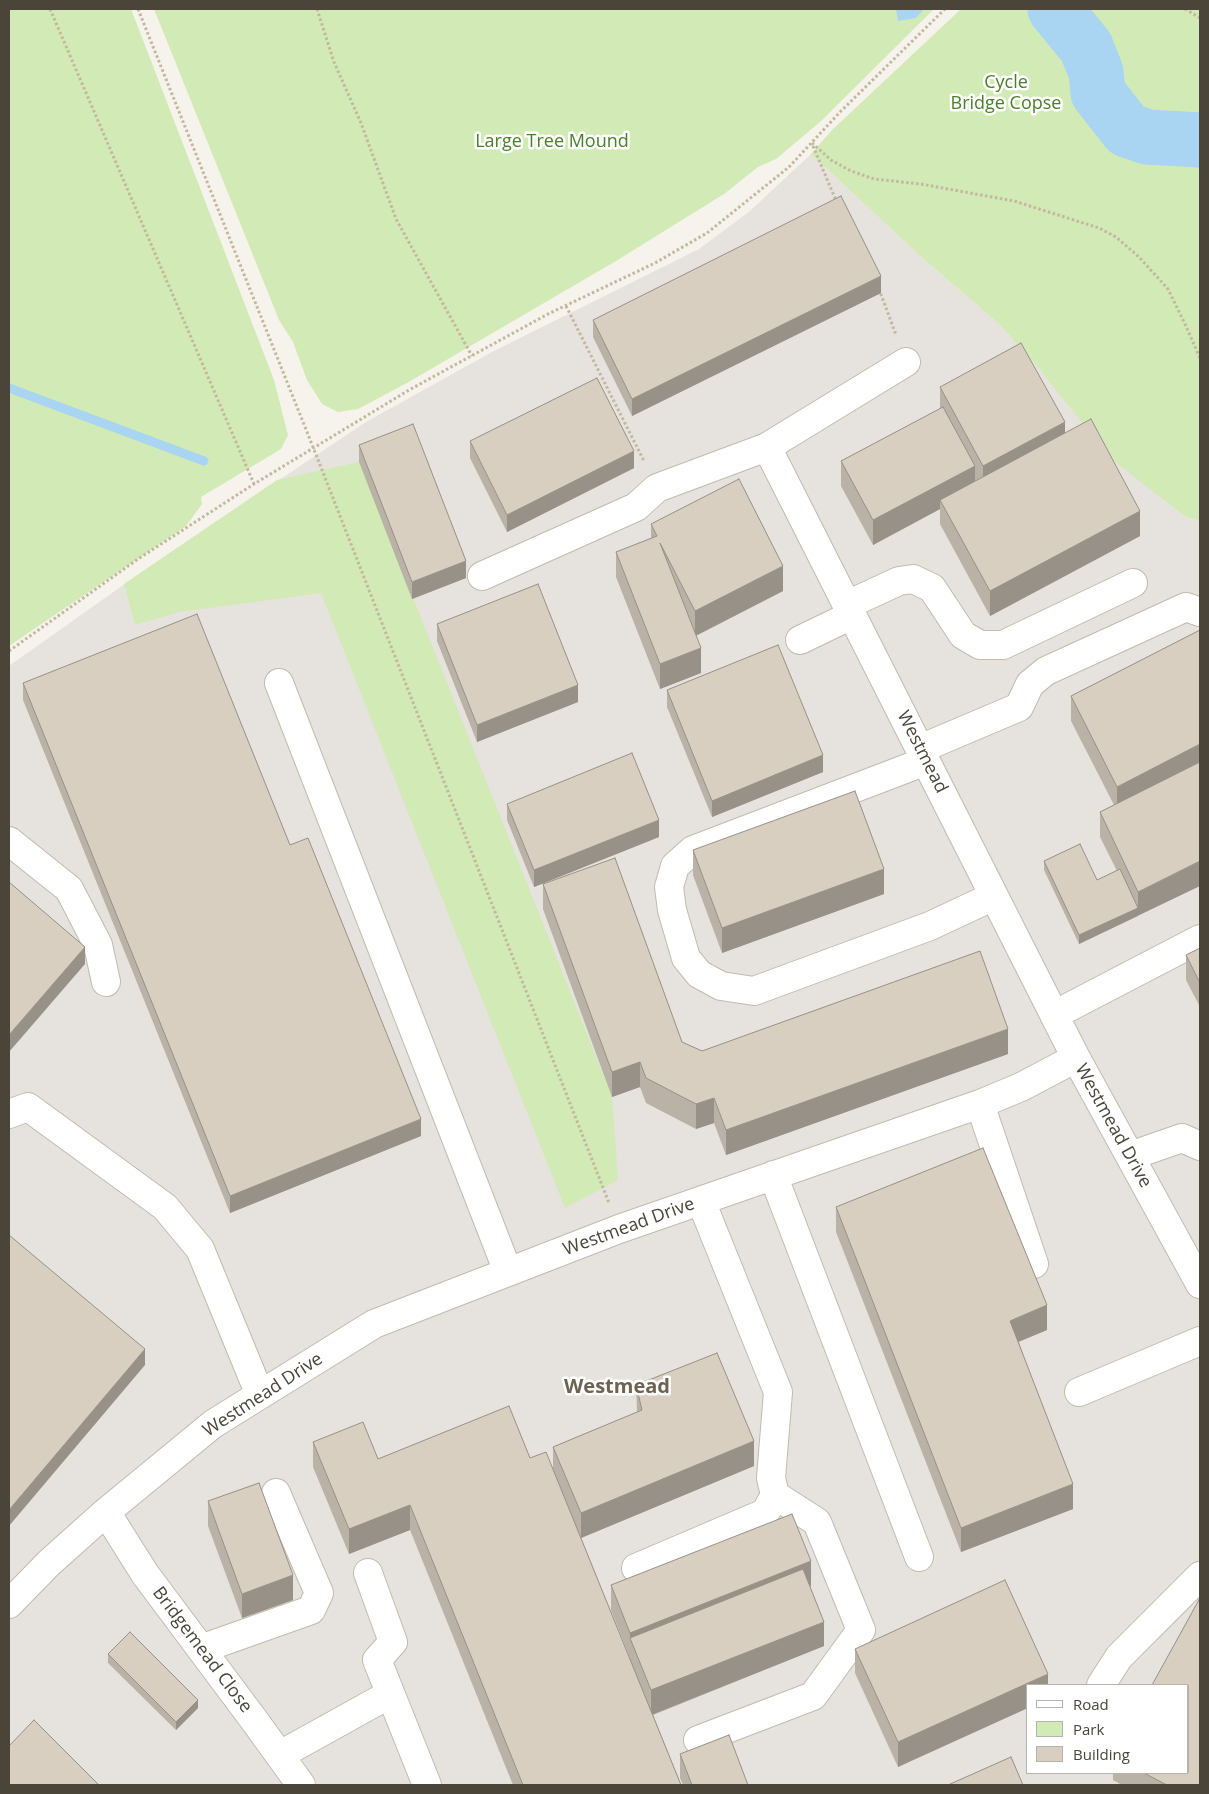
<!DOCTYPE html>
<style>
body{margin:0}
#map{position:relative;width:1209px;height:1794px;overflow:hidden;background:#f6f3ec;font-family:"Open Sans",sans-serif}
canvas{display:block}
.frame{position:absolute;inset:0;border:10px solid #4b4439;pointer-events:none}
.legend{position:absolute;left:1026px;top:1684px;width:162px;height:90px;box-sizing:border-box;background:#fff;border:1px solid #b7b4b0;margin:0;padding:6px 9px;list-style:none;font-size:15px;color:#4b4439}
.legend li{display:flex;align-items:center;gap:10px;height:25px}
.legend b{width:25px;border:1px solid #b7b4b0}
</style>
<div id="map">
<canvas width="1209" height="1794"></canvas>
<div class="frame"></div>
<ul class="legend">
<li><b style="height:6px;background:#fff"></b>Road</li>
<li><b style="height:14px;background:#d2eab5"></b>Park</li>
<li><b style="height:14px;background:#d8cfc1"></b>Building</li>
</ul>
</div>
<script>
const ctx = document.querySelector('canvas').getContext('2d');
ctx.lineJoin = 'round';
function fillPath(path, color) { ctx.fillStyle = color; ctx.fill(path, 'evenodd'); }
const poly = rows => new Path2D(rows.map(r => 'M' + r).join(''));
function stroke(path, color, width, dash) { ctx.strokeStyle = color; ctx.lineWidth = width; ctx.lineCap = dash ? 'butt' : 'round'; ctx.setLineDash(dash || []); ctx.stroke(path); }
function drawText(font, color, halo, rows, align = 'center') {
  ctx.font = font + ' "Open Sans",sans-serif'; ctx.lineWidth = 5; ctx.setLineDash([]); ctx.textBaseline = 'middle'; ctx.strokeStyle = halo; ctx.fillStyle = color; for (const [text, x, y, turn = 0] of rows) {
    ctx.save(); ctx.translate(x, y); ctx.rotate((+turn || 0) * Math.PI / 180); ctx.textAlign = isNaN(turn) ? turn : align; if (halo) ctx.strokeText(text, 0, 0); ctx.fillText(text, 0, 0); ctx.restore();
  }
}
const industrial = poly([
 [811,154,918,254,1000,325,1041,371,1186,517,1200,521,1200,1785,9,1785,9,666,143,571,366,422,492,352,699,249,750,211],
 [1028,1685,1188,1685,1188,1773,1028,1773]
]);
const green = poly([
 [9,9,131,9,274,380,288,435,281,449,201,497,202,504,186,526,9,646],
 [154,9,934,9,820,122,776,159,758,167,724,194,616,261,407,383,358,409,338,412,322,404,307,380,293,342,279,320],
 [961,9,1200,9,1200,521,1186,517,1110,458,1041,371,1000,325,918,254,811,154,832,130],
 [359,462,612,1097,618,1180,565,1208,321,593,179,612,135,625,124,584,277,480]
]);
const water = poly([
 [896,9,924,9,916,18,898,21]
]);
const stream = poly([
 [9,388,204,461]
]);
const river = poly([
 [1055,9,1086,47,1096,72,1098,93,1127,130,1147,137,1200,140]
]);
const path = poly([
 [50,9,254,484],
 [138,9,313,447,609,1203],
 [317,9,334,62,361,123,396,219,472,356],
 [1185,9,1200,18],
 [812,143,831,160,851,171,874,179,921,184,1014,201,1099,228,1116,237,1139,257,1168,289,1185,324,1200,358],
 [813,146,837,203],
 [879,289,896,335],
 [566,306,644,461],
 [9,651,138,559,254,484,409,390,548,314,655,263,707,233,789,167,841,111,945,9]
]);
const minor = poly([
 [767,447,906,362],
 [482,576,636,507,657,488,767,447,1076,1058],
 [847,605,899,581,913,579,932,588,963,635,980,645,1003,645,1133,583],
 [800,640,852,615],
 [279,683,508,1272],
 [920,749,1019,707,1030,684,1046,671,1186,607,1200,612],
 [926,761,693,850,675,866,669,887,672,910,686,958,699,974,721,986,754,991,930,926,994,896],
 [9,841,69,889,98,945,106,982],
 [1054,1015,1200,939],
 [980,1104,1034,1264],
 [9,1114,28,1107,165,1207,200,1249,260,1395],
 [1130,1156,1182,1138,1200,1146],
 [773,1175,919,1557],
 [1079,1392,1200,1341],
 [106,1512,145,1574,254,1720,301,1785],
 [636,1568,765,1513,775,1495,771,1478,778,1392,701,1201],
 [368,1573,393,1642,377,1660,427,1785],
 [9,1604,49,1563,106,1512,213,1424,374,1324,619,1229,980,1104,1021,1087,1076,1058,1200,1284],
 [201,1649,311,1610,319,1593,276,1493],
 [1101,1685,1119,1657,1200,1576],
 [698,1740,813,1696,861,1630,817,1522,775,1495],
 [280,1755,390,1694]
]);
const wall = poly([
 [881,293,632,416,593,337,593,320],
 [940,387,1065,433,1140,536,990,616,940,524,940,509,873,545,841,486,841,461,940,409],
 [470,441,634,468,507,532,470,458],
 [359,445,466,578,412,599,359,462],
 [651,524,783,591,696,636,701,673,660,689,616,577,616,552,651,538],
 [437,624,578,702,477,742,437,641],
 [1200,630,1138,916,1079,944,1044,870,1044,861,1097,880,1117,871,1100,837,1100,812,1114,805,1071,721,1071,696],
 [23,683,421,1136,230,1213,23,700],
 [667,690,823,772,712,817,667,707],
 [507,804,659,837,534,887,507,820],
 [693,850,884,894,722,953,693,875],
 [543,884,682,1042,702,1051,1008,1054,726,1155,714,1123,696,1129,646,1103,640,1087,612,1097,543,909],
 [1200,948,1200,1007,1186,980,1186,955],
 [836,1207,1047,1330,1019,1342,1073,1509,961,1552,836,1232],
 [636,1385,754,1466,581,1538,630,1660,630,1658,611,1610,611,1585,811,1586,810,1586,824,1646,653,1715,681,1785,513,1785,410,1530,349,1554,313,1467,313,1442,378,1459,530,1458,553,1468,553,1447,637,1412],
 [208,1501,293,1600,242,1618,208,1526],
 [855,1649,1048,1685,898,1767,855,1673],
 [108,1654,198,1708,176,1730,108,1663],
 [680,1754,748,1785,683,1785,680,1778],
 [1113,1773,1188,1773,1200,1785,1122,1785,1113,1780]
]);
const shadedWall = poly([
 [881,276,881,293,632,416,632,399],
 [1065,422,1065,447,983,491,983,466],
 [634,451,634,468,507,532,507,515],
 [975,466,975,491,940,500,940,509,873,545,873,520],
 [1140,511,1140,536,990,616,990,591],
 [466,561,466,578,412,599,412,582],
 [783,566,783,591,695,636,695,611],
 [701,648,701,673,660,689,660,664],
 [578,685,578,702,477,742,477,725],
 [1200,744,1200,769,1117,812,1117,787],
 [823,755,823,772,712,817,712,801],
 [659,820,659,837,534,887,534,870],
 [1200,861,1200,886,1079,944,1079,935,1138,908,1138,892],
 [884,869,884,894,722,953,722,928],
 [85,947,85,964,9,1052,9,1035],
 [1008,1029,1008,1054,726,1155,726,1130],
 [640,1062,640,1087,612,1097,612,1072],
 [714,1098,714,1123,696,1129,696,1104],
 [421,1119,421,1136,230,1213,230,1196],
 [1047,1305,1047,1330,1010,1345,1010,1321],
 [145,1349,145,1365,9,1526,9,1510],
 [754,1441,754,1466,581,1538,581,1513],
 [1073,1484,1073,1509,961,1552,961,1528],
 [410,1505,410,1530,349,1554,349,1529],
 [811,1561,811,1586,637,1655,630,1638,630,1658,630,1633],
 [293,1575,293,1600,242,1618,242,1594],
 [824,1622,824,1646,651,1715,651,1690],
 [1048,1674,1048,1685,1028,1685,1028,1708,898,1767,898,1742],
 [198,1700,198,1708,176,1730,176,1722]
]);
const building = poly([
 [841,196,881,276,632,399,593,320,841,196],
 [1021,343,1065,422,983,466,940,387,1021,343],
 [597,378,634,451,507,515,470,441,597,378],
 [943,407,975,466,873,520,841,461,943,407],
 [1091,419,1140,511,990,591,940,500,1091,419],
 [413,424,466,561,412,582,359,445,413,424],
 [739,479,783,566,695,611,660,543,701,648,660,664,616,552,657,536,651,524,739,479],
 [538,584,578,685,477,725,437,624,538,584],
 [197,614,290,845,308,838,421,1119,230,1196,23,683,197,614],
 [1200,630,1200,744,1117,787,1071,696,1200,630],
 [778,645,823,755,712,801,667,690,778,645],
 [632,753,659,820,534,870,507,804,632,753],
 [1200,762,1200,861,1138,892,1100,812,1200,762],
 [855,791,884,869,722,928,693,850,855,791],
 [1080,844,1097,880,1120,869,1138,908,1079,935,1044,861,1080,844],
 [615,858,682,1042,702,1051,980,951,1008,1029,726,1130,714,1098,696,1104,646,1078,640,1062,612,1072,543,884,615,858],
 [9,882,85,947,9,1035,9,882],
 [1200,948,1200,983,1186,955,1200,948],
 [983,1148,1047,1305,1010,1321,1073,1484,961,1528,836,1207,983,1148],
 [9,1235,145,1349,9,1510,9,1235],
 [717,1353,754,1441,581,1513,553,1447,642,1410,636,1385,717,1353],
 [509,1406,530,1458,546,1452,681,1785,523,1785,410,1505,349,1529,313,1442,363,1422,378,1459,509,1406],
 [259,1483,293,1575,242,1594,208,1501,259,1483],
 [792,1514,811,1561,630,1633,611,1585,792,1514],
 [803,1569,824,1622,651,1690,630,1638,803,1569],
 [1005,1580,1048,1674,898,1742,855,1649,1005,1580],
 [1200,1598,1200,1785,1167,1785,1144,1773,1188,1773,1188,1685,1152,1685,1200,1598],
 [130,1632,198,1700,176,1722,108,1654,130,1632],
 [34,1720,99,1785,9,1785,9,1746,34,1720],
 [729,1735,748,1785,692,1785,680,1754,729,1735],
 [1011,1757,1023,1785,948,1785,1011,1757]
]);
const parkNames = [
 ["Cycle",1006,83],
 ["Bridge Copse",1006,104],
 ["Large Tree Mound",552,142]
];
const streetNames = [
 ["Westmead",922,752,63],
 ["Westmead Drive",1113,1126,61],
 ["Westmead Drive",629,1227,-20],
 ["Westmead Drive",263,1395,-33],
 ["Bridgemead Close",202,1650,53]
];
const quarterNames = [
 ["Westmead",617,1387]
];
fillPath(industrial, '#e6e2dd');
fillPath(green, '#d2eab5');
fillPath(water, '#a9d4f2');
stroke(stream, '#a9d4f2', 9);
stroke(river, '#a9d4f2', 55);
stroke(minor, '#c2bbae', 30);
stroke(path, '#c4b79f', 3, [2.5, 2.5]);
stroke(minor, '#fff', 28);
fillPath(wall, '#bab2a6');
fillPath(shadedWall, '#979187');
fillPath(building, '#d8cfc1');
stroke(building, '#979187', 1);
drawText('18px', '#4a7f2a', '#fff', parkNames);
drawText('18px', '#4b4439', '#fff', streetNames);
drawText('bold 20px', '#6e6250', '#fff', quarterNames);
</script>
